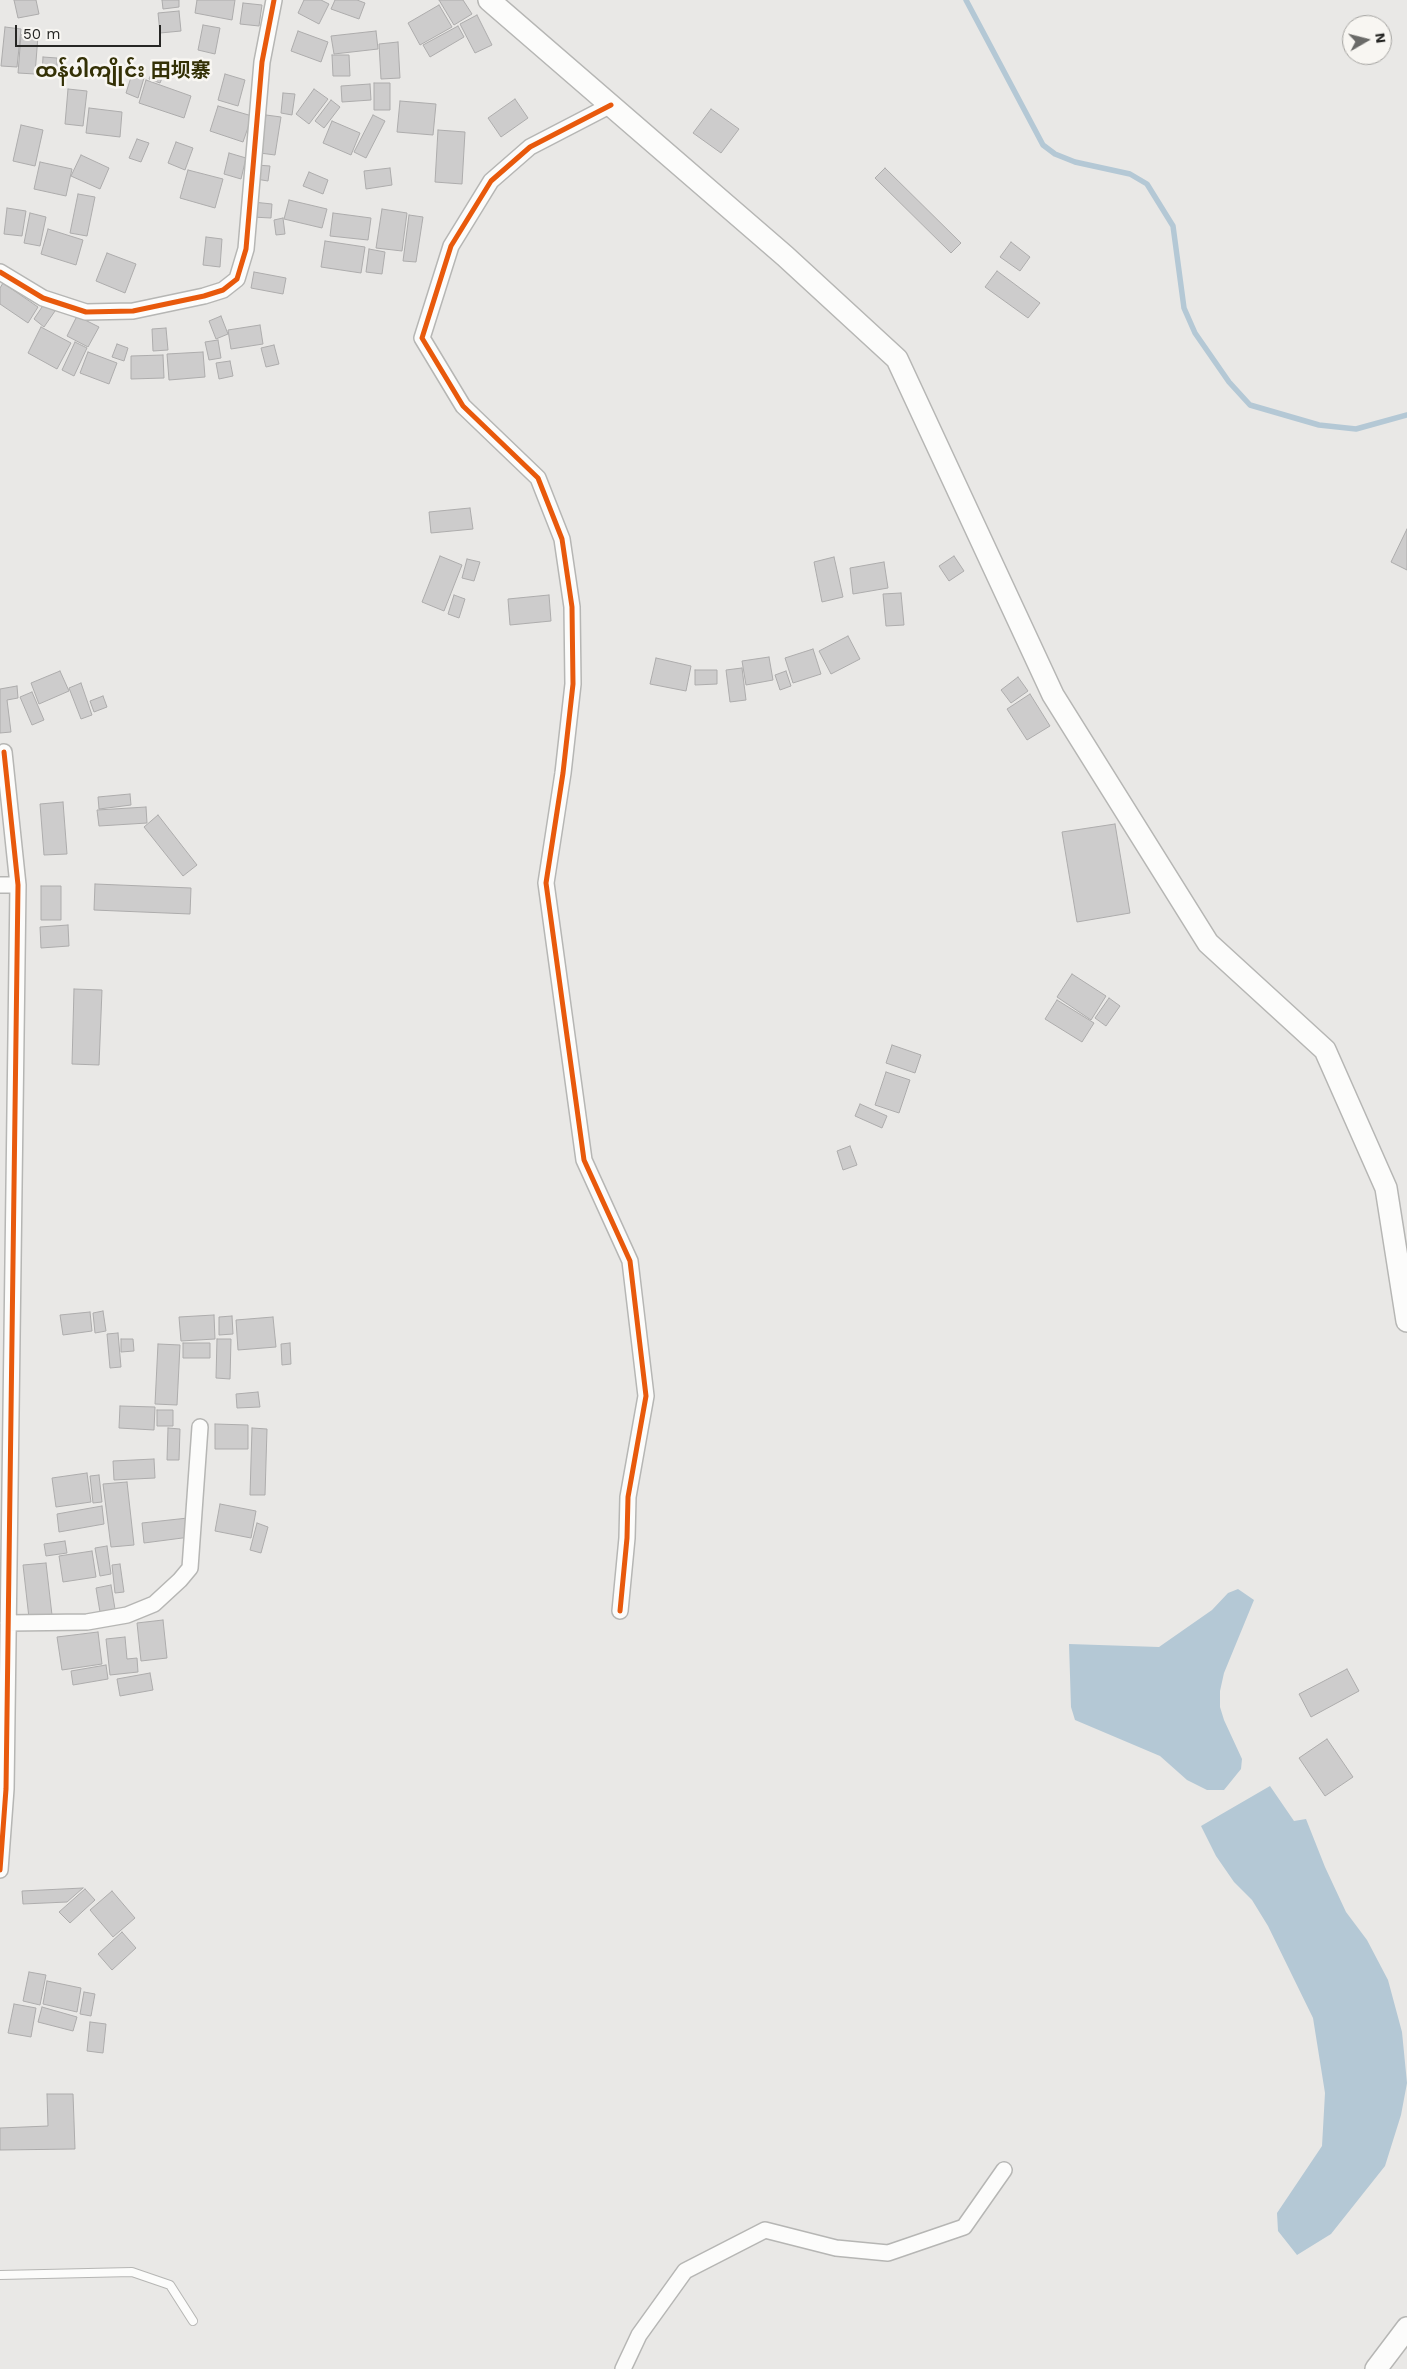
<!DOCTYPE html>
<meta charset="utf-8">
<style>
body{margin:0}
#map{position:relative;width:1407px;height:2369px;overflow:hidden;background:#e9e8e6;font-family:"Work Sans",sans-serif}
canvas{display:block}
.north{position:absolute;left:1342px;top:15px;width:50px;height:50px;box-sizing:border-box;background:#f8f6f2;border:1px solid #a4a3a0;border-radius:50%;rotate:82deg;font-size:14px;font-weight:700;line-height:20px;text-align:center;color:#262624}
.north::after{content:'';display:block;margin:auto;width:18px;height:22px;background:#6a6a68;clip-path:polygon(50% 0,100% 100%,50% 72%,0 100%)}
.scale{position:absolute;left:15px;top:25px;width:146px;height:22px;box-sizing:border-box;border:2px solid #262624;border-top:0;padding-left:6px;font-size:15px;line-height:18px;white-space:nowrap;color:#262624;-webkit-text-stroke:4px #f8f6f2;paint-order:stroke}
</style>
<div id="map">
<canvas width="1407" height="2369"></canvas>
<div class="north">N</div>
<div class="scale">50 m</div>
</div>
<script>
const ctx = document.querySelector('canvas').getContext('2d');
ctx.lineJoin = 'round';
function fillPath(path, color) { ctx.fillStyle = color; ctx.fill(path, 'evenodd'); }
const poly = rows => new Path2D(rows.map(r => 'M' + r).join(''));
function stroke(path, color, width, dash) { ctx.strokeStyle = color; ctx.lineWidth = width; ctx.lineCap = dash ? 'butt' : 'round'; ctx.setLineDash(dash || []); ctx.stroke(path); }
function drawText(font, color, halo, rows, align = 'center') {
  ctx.font = font + ' "Work Sans","Noto Sans SC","Noto Sans Myanmar",sans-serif'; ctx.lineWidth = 5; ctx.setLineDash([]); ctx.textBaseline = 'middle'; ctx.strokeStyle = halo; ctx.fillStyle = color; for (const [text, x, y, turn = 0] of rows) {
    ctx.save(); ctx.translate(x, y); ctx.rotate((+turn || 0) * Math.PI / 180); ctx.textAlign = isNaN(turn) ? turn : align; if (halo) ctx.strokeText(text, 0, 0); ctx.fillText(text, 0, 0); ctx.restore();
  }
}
const water = poly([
 [1238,1589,1254,1600,1224,1673,1220,1691,1220,1707,1224,1720,1242,1759,1241,1769,1224,1790,1207,1790,1187,1780,1160,1756,1075,1720,1071,1707,1069,1644,1159,1647,1212,1610,1228,1593],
 [1270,1786,1294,1821,1306,1819,1325,1867,1346,1912,1367,1940,1388,1980,1402,2032,1407,2083,1401,2115,1385,2166,1331,2234,1297,2255,1278,2231,1277,2213,1322,2146,1325,2093,1313,2018,1268,1926,1252,1900,1234,1882,1216,1856,1201,1826]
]);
const stream = poly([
 [966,0,1043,145,1055,154,1075,162,1130,174,1147,184,1173,226,1184,308,1195,333,1229,382,1250,405,1319,425,1356,429,1407,415]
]);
const building = poly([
 [14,0,36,0,39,14,18,18,14,0],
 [162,0,179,0,179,7,163,9,162,0],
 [197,0,235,0,232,20,195,13,197,0],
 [304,0,321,0,329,4,319,24,298,13,304,0],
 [335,0,357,0,365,3,359,19,331,9,335,0],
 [439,0,463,0,472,14,454,25,439,0],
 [243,3,262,5,259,26,240,24,243,3],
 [439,5,452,27,420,45,408,23,439,5],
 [179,11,181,31,160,33,158,13,179,11],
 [477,15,492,45,475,53,460,24,477,15],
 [203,25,220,28,215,54,198,50,203,25],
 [458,26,464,37,430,57,423,45,458,26],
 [5,27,21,29,17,67,1,66,5,27],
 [298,31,328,42,321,62,291,51,298,31],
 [376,31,378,49,334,54,331,36,376,31],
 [21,35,38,36,35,74,18,73,21,35],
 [398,42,400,78,381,79,379,44,398,42],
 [332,55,349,55,350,76,333,76,332,55],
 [43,57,57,58,57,75,42,75,43,57],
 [154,67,165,71,160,83,149,79,154,67],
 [132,74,144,78,138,98,126,93,132,74],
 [225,74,245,80,238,106,218,100,225,74],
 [146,80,191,96,184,118,139,103,146,80],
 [374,83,390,83,390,110,374,110,374,83],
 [370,84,371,100,342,102,341,86,370,84],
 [68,89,87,91,83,126,65,124,68,89],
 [314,89,328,99,309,124,296,114,314,89],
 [283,93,295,94,292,115,281,113,283,93],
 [515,99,528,118,501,137,488,118,515,99],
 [331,100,340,107,324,128,315,121,331,100],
 [400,101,436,104,433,135,397,132,400,101],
 [218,106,252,116,243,142,210,131,218,106],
 [89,108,122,112,120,137,86,133,89,108],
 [711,109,739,129,721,153,693,133,711,109],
 [266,115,281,117,275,155,260,153,266,115],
 [373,115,385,121,366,158,354,152,373,115],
 [332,121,360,133,351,155,323,143,332,121],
 [21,125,43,130,35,166,13,161,21,125],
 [438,130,465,132,462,184,435,182,438,130],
 [137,139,149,143,141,162,129,158,137,139],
 [176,142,193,148,185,170,168,163,176,142],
 [229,153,246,158,241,179,224,174,229,153],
 [81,155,109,168,100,189,71,176,81,155],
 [40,162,72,169,66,196,34,189,40,162],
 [257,165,270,166,268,181,256,179,257,165],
 [390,168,392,185,366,189,364,171,390,168],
 [885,168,961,243,951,253,875,178,885,168],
 [188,170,223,179,215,208,180,198,188,170],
 [309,172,328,180,323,194,303,186,309,172],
 [78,194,95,197,87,236,70,233,78,194],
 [289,200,327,209,322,228,284,219,289,200],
 [253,202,272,204,271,218,252,217,253,202],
 [7,208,26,211,22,236,4,234,7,208],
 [382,209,407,213,402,251,376,248,382,209],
 [30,213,46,217,40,246,24,243,30,213],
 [333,213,371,218,368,240,330,236,333,213],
 [409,215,423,217,416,262,403,261,409,215],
 [283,218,285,234,276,235,274,220,283,218],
 [48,229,83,240,76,265,41,254,48,229],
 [206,237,222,239,220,267,203,265,206,237],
 [325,241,365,247,361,273,321,267,325,241],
 [1011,242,1030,257,1020,271,1000,257,1011,242],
 [369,249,385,252,382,274,366,272,369,249],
 [107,253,136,264,125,293,96,281,107,253],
 [997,271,1040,303,1028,318,985,287,997,271],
 [254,272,286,278,283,294,251,288,254,272],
 [3,283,38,307,28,323,0,304,0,288,3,283],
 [44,304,55,311,44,327,34,319,44,304],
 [77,316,99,327,88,347,67,336,77,316],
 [221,316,228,334,216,339,209,321,221,316],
 [260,325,263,344,231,349,228,330,260,325],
 [41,327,71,343,57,369,28,353,41,327],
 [166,328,168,350,153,351,152,329,166,328],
 [218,340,221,358,209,360,205,342,218,340],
 [75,342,87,348,74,376,62,370,75,342],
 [117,344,128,348,124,361,112,357,117,344],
 [274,345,279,364,266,367,261,348,274,345],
 [88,352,117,363,109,384,80,373,88,352],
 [203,352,205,377,169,380,167,354,203,352],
 [163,355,164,378,131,379,131,356,163,355],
 [230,361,233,376,219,379,216,363,230,361],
 [470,508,473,529,431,533,429,512,470,508],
 [1407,529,1407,570,1391,562,1407,529],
 [440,556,462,565,444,611,422,602,440,556],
 [954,556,964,571,949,581,939,566,954,556],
 [834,557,843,597,822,602,814,562,834,557],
 [467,559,480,562,474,581,462,578,467,559],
 [884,562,888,588,853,594,850,568,884,562],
 [901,593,904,625,886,626,883,594,901,593],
 [454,595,465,599,459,618,448,614,454,595],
 [549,595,551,621,510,625,508,599,549,595],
 [848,636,860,659,831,674,819,651,848,636],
 [813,649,821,674,793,683,785,658,813,649],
 [769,657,773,680,746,685,742,661,769,657],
 [656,658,691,666,686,691,650,684,656,658],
 [742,668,746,700,730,702,726,670,742,668],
 [695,670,717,670,717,684,695,685,695,670],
 [60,671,69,691,39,704,31,683,60,671],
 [786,671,791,686,780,690,775,675,786,671],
 [1018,677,1028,691,1011,703,1001,690,1018,677],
 [81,683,92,715,81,719,69,688,81,683],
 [17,686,18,698,7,700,11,732,0,733,0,689,17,686],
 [32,692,44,720,32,725,20,697,32,692],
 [1030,694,1050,726,1027,740,1007,709,1030,694],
 [103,696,107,707,94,712,90,701,103,696],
 [130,794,131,805,99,809,98,797,130,794],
 [63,802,67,854,44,855,40,804,63,802],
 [146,807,147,823,99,826,97,810,146,807],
 [158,815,197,865,183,876,144,827,158,815],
 [1115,824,1130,913,1077,922,1062,832,1115,824],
 [95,884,191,888,190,914,94,910,95,884],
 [41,886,61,886,61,920,41,920,41,886],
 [68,925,69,946,41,948,40,927,68,925],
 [1072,974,1106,996,1091,1020,1057,997,1072,974],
 [74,989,102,990,99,1065,72,1064,74,989],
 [1109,998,1120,1006,1106,1026,1095,1018,1109,998],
 [1057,1000,1094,1023,1082,1042,1045,1019,1057,1000],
 [892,1045,921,1055,915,1073,886,1063,892,1045],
 [886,1072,910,1080,899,1113,875,1105,886,1072],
 [860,1104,887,1116,882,1128,855,1116,860,1104],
 [850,1146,857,1165,843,1170,837,1151,850,1146],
 [103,1311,106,1331,95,1333,93,1313,103,1311],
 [90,1312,92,1331,63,1335,60,1315,90,1312],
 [214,1315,215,1339,181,1341,179,1317,214,1315],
 [232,1316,233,1334,219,1335,219,1317,232,1316],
 [273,1317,276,1347,238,1350,236,1320,273,1317],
 [118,1333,121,1367,110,1368,107,1334,118,1333],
 [121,1339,133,1339,134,1351,121,1352,121,1339],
 [217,1339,231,1339,230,1379,216,1378,217,1339],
 [183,1343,210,1343,210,1358,183,1358,183,1343],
 [290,1343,291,1364,282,1365,281,1344,290,1343],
 [158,1344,180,1345,177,1405,155,1404,158,1344],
 [258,1392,260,1407,237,1408,236,1394,258,1392],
 [120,1406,155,1407,154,1430,119,1428,120,1406],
 [157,1410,173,1410,173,1426,157,1426,157,1410],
 [215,1424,248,1425,248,1449,215,1449,215,1424],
 [168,1428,180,1429,179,1460,167,1460,168,1428],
 [252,1428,267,1429,265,1495,250,1495,252,1428],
 [154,1459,155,1478,114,1480,113,1461,154,1459],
 [87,1473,91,1502,56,1507,52,1478,87,1473],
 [99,1475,102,1502,93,1503,90,1476,99,1475],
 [127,1482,134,1545,111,1547,103,1484,127,1482],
 [220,1504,256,1511,251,1538,215,1531,220,1504],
 [102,1506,104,1524,59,1532,57,1514,102,1506],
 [188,1518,190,1537,144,1543,142,1523,188,1518],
 [257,1523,268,1527,261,1553,250,1550,257,1523],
 [65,1541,67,1553,46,1556,44,1544,65,1541],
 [107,1546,111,1574,100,1576,95,1548,107,1546],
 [92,1551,96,1577,63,1582,59,1556,92,1551],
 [46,1563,52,1615,29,1618,23,1565,46,1563],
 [120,1564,124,1592,115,1593,112,1565,120,1564],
 [111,1585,115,1609,100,1612,96,1588,111,1585],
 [163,1620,167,1658,141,1661,137,1623,163,1620],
 [98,1632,102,1664,62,1670,57,1637,98,1632],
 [125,1637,127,1659,137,1658,138,1672,110,1675,106,1639,125,1637],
 [106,1665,108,1679,73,1685,71,1671,106,1665],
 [1347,1669,1359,1691,1311,1717,1299,1694,1347,1669],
 [150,1673,153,1690,120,1696,117,1679,150,1673],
 [1327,1739,1353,1777,1325,1796,1299,1758,1327,1739],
 [83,1888,67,1902,23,1904,22,1891,83,1888],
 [85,1889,95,1900,70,1923,59,1912,85,1889],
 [112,1891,135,1918,113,1937,90,1910,112,1891],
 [122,1932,136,1948,112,1970,98,1954,122,1932],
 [29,1972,46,1975,40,2005,23,2001,29,1972],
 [47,1981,81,1988,77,2012,43,2004,47,1981],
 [84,1992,95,1994,91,2016,80,2014,84,1992],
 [14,2004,36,2008,31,2037,8,2033,14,2004],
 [42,2007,77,2017,73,2031,38,2022,42,2007],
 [90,2022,106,2024,103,2053,87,2051,90,2022],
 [47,2094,73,2094,75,2149,0,2150,0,2128,48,2126,47,2094]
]);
const service = poly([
 [0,2275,132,2272,170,2285,193,2321]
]);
const minor = poly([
 [611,105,530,147,491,181,451,246,422,338,463,406,538,478,562,539,572,607,573,684,563,773,546,883,584,1160,630,1261,646,1396,628,1497,627,1538,620,1611],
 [0,272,43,298,86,312,133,311,204,296,223,290,237,279,246,249,262,62,274,0],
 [0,885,18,885],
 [8,1623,87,1622,127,1615,154,1604,180,1580,190,1568,200,1427],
 [0,1870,6,1789,18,885,4,752],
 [623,2369,639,2335,685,2271,765,2230,836,2248,888,2253,964,2227,1004,2170]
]);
const secondary = poly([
 [489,0,785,256,897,359,1053,695,1208,943,1325,1050,1386,1188,1407,1321],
 [1376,2369,1407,2328]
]);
const cycleway = poly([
 [611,105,530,147,491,181,451,246,422,338,463,406,538,478,562,539,572,607,573,684,563,773,546,883,584,1160,630,1261,646,1396,628,1497,627,1538,620,1611],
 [0,272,43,298,86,312,133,311,204,296,223,290,237,279,246,249,262,62,274,0],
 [0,1870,6,1789,18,885,4,752]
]);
const districtNames = [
 ["ထန်ပါကျိုင်း 田坝寨",123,71]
];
fillPath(water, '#b4c8d5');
stroke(stream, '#b4c8d5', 5.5);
fillPath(building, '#cdcccc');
stroke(building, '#adacac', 1);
stroke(service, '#b6b6b4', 10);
stroke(minor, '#b6b6b4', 18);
stroke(secondary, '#b6b6b4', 24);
stroke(service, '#fcfcfb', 8);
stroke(minor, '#fcfcfb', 15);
stroke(secondary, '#fcfcfb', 21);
stroke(cycleway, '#e8590c', 5);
drawText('bold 20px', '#343106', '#f8f6f2', districtNames);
</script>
